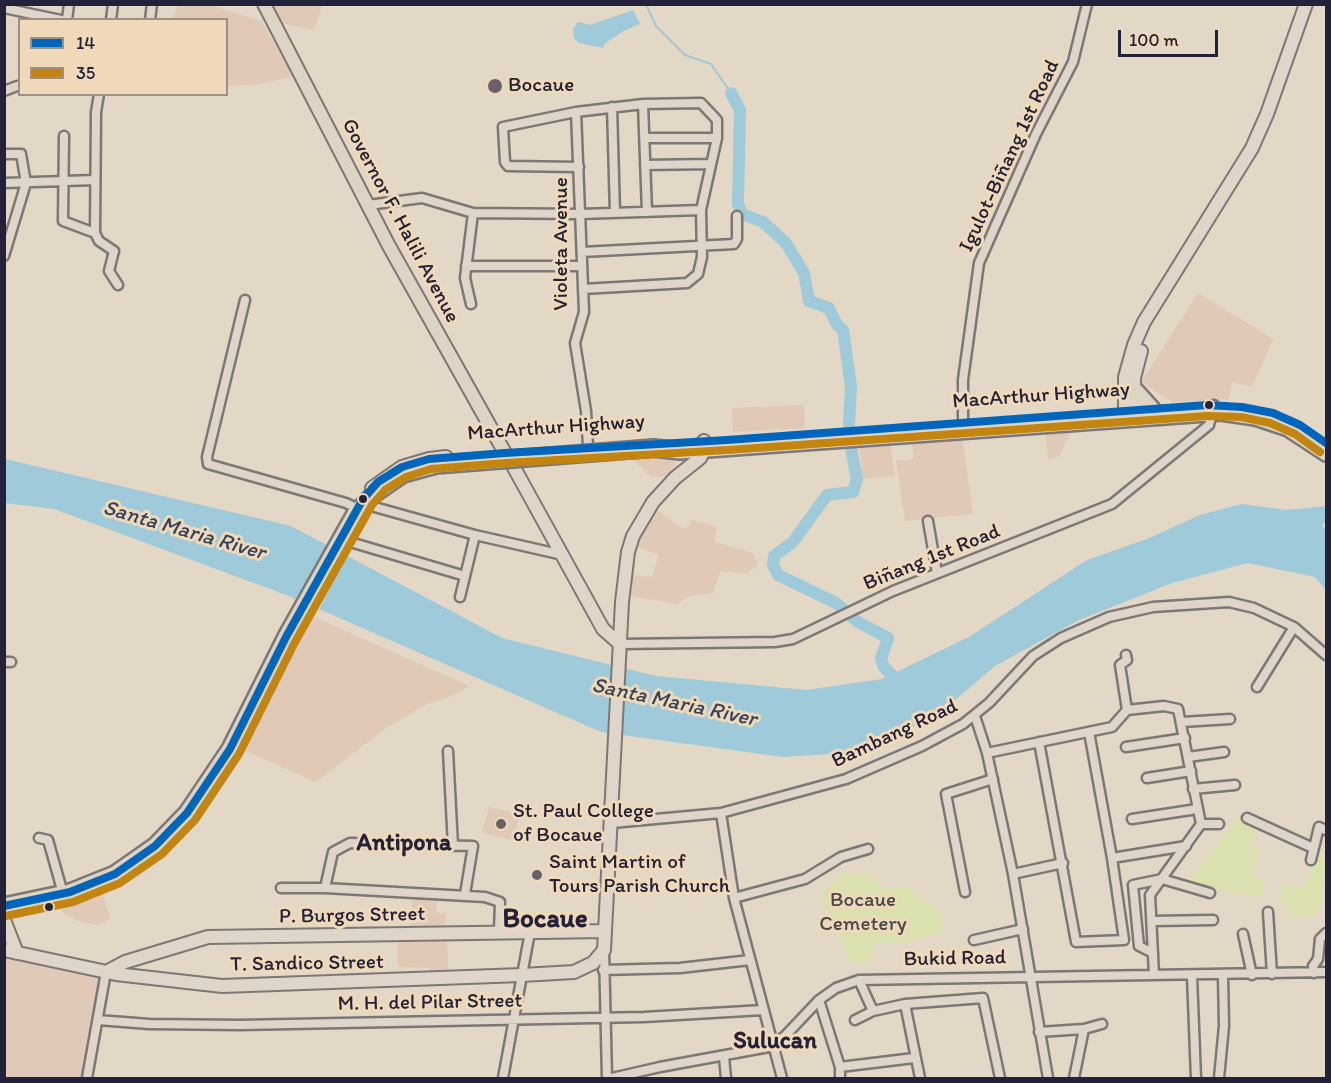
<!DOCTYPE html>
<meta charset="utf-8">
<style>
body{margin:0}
#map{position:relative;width:1331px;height:1083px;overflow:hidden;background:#e3d7c5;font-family:Itim,sans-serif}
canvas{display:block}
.frame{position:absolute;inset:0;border:6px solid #22223b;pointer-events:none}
.legend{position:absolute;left:18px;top:18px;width:210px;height:78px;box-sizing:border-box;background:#f0d9b8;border:2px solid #9e9086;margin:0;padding:8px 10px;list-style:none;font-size:18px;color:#22223b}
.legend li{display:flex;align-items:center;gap:12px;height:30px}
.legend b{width:30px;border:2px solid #9e9086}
.scale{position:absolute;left:1118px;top:30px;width:100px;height:27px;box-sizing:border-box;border:3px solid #22223b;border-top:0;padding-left:8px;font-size:18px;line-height:21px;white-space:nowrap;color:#22223b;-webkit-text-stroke:4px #f0d9b8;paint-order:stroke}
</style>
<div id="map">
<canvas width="1331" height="1083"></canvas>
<div class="frame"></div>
<ul class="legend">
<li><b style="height:8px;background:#0065bd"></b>14</li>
<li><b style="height:8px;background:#c2850f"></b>35</li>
</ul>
<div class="scale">100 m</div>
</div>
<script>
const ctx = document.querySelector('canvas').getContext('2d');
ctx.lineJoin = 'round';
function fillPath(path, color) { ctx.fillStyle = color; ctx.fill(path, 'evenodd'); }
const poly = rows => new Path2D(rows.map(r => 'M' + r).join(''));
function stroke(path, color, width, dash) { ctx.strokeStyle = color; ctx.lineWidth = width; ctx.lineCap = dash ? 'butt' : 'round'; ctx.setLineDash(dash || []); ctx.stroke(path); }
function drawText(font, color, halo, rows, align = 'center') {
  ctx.font = font + ' Itim,sans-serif'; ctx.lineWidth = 6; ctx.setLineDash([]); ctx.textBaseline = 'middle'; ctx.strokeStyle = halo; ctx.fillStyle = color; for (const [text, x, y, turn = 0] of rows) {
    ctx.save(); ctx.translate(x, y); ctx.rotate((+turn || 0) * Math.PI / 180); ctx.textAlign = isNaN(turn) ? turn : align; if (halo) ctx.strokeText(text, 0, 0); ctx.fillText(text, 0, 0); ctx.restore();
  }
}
const built = poly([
 [208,4,261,21,294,77,252,85,227,86,226,20,172,19,178,5],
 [270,5,322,5,314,30,280,23],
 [1198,293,1273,339,1252,387,1232,382,1229,400,1172,402,1141,382],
 [804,405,805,428,733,432,732,408],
 [1074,425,1059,457,1048,459,1045,428],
 [962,435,973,514,905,521,896,461,914,459,911,437],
 [890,439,894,476,863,479,859,441],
 [674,457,677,468,667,476,651,477,633,459],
 [654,508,685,530,693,520,717,527,715,542,753,553,758,565,746,574,720,571,713,593,689,596,678,604,631,596,632,575,652,577,659,555,635,546],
 [312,616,469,686,453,695,426,705,386,728,316,782,242,749],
 [489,807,520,814,513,840,482,833],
 [102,892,111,919,98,925,78,921,63,912,58,904],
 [412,895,437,896,436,913,446,914,445,932,410,931],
 [447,939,449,976,430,976,430,968,398,967,398,941],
 [4,957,102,979,83,1078,5,1078]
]);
const green = poly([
 [1239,816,1260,826,1250,845,1261,850,1252,876,1265,879,1263,897,1186,885],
 [1316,855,1326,859,1322,889,1322,908,1317,908,1315,916,1287,917,1287,904,1280,904,1282,884,1304,888],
 [845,872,873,875,882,888,906,886,938,909,944,932,894,945,886,941,875,943,869,963,852,963,819,897],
 [527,911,563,911,562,930,527,929]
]);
const water = poly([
 [633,10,640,24,624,31,604,44,603,48,579,43,574,38,573,29,578,22,590,25],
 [5,459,291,526,502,638,656,676,807,690,882,679,969,637,1087,560,1147,539,1200,515,1241,504,1287,510,1326,506,1326,520,1322,526,1326,529,1326,590,1315,577,1248,563,1172,583,1079,620,995,666,934,718,857,752,783,757,601,732,289,596,54,509,5,503]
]);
const pier = poly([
 [332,544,348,553,318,612,301,604]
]);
const stream = poly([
 [646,4,656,26,685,55,711,64,731,93]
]);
const river = poly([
 [731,93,740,110,738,204,742,214,763,222,786,243,804,273,809,301,829,308,837,325,843,330,851,386,849,424],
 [850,443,857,479,853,492,827,495,793,542,774,556,773,565,778,575,836,603,858,622,888,638,881,659,884,667,903,687]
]);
const street = poly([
 [4,8,61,20],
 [67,20,69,4],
 [111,20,113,4],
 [150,20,152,4],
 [4,91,17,86],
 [99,94,96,112,95,233,99,241,114,251,109,271,118,285],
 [643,104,647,212],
 [612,107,615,213],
 [576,112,584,312,575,343,586,411,588,446],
 [64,136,63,221,95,233],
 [645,138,717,138],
 [4,154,21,154,26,183,4,256],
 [645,165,710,164],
 [579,167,508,166,505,162,503,127,576,112,643,104,701,103,717,120,717,138,701,210,702,257,698,274,687,283,583,289],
 [4,183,95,180],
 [368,205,422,198,473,213,581,214,701,210],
 [582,252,734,244,737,239,737,216],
 [466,266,582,266],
 [245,300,207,457,208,464,346,503,361,510],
 [471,304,465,278,473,213],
 [963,431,963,380,979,263,1036,134,1073,62,1087,4],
 [371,506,475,535,563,555],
 [928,521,937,573],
 [340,539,465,576],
 [460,597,475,535],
 [620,644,775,642,793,639,893,591,1112,504,1209,425,1214,405],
 [1126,655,1127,660,1120,665,1127,710],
 [4,662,11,662],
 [1257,687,1294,627],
 [975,716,987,753,1013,874,1048,1078],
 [1182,722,1230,719],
 [1039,742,1076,942,1124,940,1112,858,1089,732],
 [1126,747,1185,738],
 [448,751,453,846],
 [987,753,1112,727,1127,710,1164,706,1178,709,1201,824,1150,895,1154,975],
 [1188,757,1224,752],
 [1147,778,1191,771],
 [1193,789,1235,785],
 [721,813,734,898,782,1078],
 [1247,818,1313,848],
 [1132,819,1197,809],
 [612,823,721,813,846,779,922,746,963,724,989,703,1033,656,1061,638,1109,617,1153,607,1229,602,1254,608,1294,627,1326,655],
 [1201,824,1219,824],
 [39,838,48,840,64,897],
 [1112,858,1186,846],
 [1311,860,1319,827,1326,830],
 [1013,874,1063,863],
 [281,888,325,888,485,897,500,902,499,932],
 [325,888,333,852,350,843,473,846,465,894],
 [965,892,946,794,993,779],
 [734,898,805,879,841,857,868,849],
 [1268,912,1272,974],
 [1152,921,1213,920],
 [1243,934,1252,975],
 [974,940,1023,929],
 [604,950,607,1078],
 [1153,953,1139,946,1133,885,1162,879,1210,893],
 [603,970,680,968,750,960],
 [1314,973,1313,966,1318,959,1320,939,1326,933],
 [1192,976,1196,1078],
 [819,1000,840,1067,840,1078],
 [905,1004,920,1078],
 [873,1011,905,1004,983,998,1000,1078],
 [98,1020,149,1024,240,1025,644,1017,763,1010],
 [855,1020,873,1011,859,980],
 [1039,1032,1084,1029,1102,1024],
 [724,1057,726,1078],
 [840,1067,914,1058],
 [87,1078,106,972],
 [503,1078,530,932],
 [612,1078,660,1067,769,1047,785,1036,819,1000,836,988,859,980,1326,972],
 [1074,1078,1084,1029],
 [1219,1078,1224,1026,1223,976]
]);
const secondary = poly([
 [1125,420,1125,377,1134,345,1144,322,1252,148,1267,114,1306,4],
 [1134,420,1134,378,1141,351],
 [512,464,603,629,620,644],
 [4,920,17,953],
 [4,950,116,974,222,986,522,975,574,972,593,963,604,950,622,602,628,552,633,536,653,502,675,478,700,458,705,449,704,441],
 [106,972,125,962,208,937,605,931]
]);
const primary = poly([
 [264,4,389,246,505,453],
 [372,488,402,467,429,459,446,457]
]);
const highway = poly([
 [1133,388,1152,409],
 [654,448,680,451,1221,412,1255,417,1288,428,1326,453],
 [4,906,70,892,115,874,155,846,187,813,230,749,286,637,355,514,374,494]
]);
const highwayBridge = poly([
 [374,494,403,474,436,465,654,448]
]);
const bus1 = poly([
 [4,906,70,892,115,874,155,846,187,813,230,749,286,637,363,499,378,482,402,467,429,459,505,453,727,440,1207,405,1242,407,1273,413,1300,425,1326,443]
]);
const bus2 = poly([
 [6,916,73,902,120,883,162,854,195,820,239,754,295,642,372,505,385,490,406,477,431,469,506,463,728,450,1207,416,1241,417,1270,423,1295,434,1320,452]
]);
const markers = [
 [495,86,8,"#66616b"],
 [1209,405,5,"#22223b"],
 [363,499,5,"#22223b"],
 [501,824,6,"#66616b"],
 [537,875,6,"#66616b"],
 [49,907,5,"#22223b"]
];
const poiNames = [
 ["Bocaue",508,86],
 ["St. Paul College",513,812],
 ["of Bocaue",513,836],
 ["Saint Martin of",549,863],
 ["Tours Parish Church",549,887]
];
const streetNames = [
 ["Igulot-Biñang 1st Road",1010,156,-65],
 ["Governor F. Halili Avenue",400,221,62],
 ["Violeta Avenue",562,244,-90],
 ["MacArthur Highway",1041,396,-4],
 ["MacArthur Highway",556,428,-4],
 ["Biñang 1st Road",932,558,-22],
 ["Bambang Road",895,734,-25],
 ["P. Burgos Street",352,916,-1],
 ["Bukid Road",955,959,-1],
 ["T. Sandico Street",307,964,-1],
 ["M. H. del Pilar Street",430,1003,-1]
];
const parkNames = [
 ["Bocaue",863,901],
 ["Cemetery",863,925]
];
const waterNames = [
 ["Santa Maria River",184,531,16],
 ["Santa Maria River",674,703,12]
];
const quarterNames = [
 ["Antipona",404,844],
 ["Sulucan",775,1042]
];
const districtNames = [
 ["Bocaue",545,920]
];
fillPath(built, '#e0cab7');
fillPath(green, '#dbe0af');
fillPath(water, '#9ecad9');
fillPath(pier, '#e3d7c5');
stroke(stream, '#9ecad9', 2);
stroke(river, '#9ecad9', 12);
stroke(street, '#7d7875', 13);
stroke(secondary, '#7d7875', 16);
stroke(primary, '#7d7875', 16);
stroke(highway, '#7d7875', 20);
stroke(street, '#dfd6c9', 8);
stroke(secondary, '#dfd6c9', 12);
stroke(primary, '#ded4c3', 12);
stroke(highway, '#ded4c3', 15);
stroke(highwayBridge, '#7d7875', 20, []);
stroke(highwayBridge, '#ded4c3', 15);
stroke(bus1, '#0065bd', 8);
stroke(bus2, '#c2850f', 8);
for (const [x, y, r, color] of markers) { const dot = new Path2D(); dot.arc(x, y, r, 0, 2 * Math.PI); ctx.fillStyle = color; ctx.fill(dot); stroke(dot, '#f0d9b8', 2); }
drawText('21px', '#22223b', '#f0d9b8', poiNames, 'left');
drawText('21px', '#22223b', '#f0d9b8', streetNames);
drawText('21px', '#464a4f', '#f0d9b8', parkNames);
drawText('italic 22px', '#35435c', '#f0d9b8', waterNames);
drawText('bold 24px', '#22223b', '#f0d9b8', quarterNames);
drawText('bold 27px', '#22223b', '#f0d9b8', districtNames);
</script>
